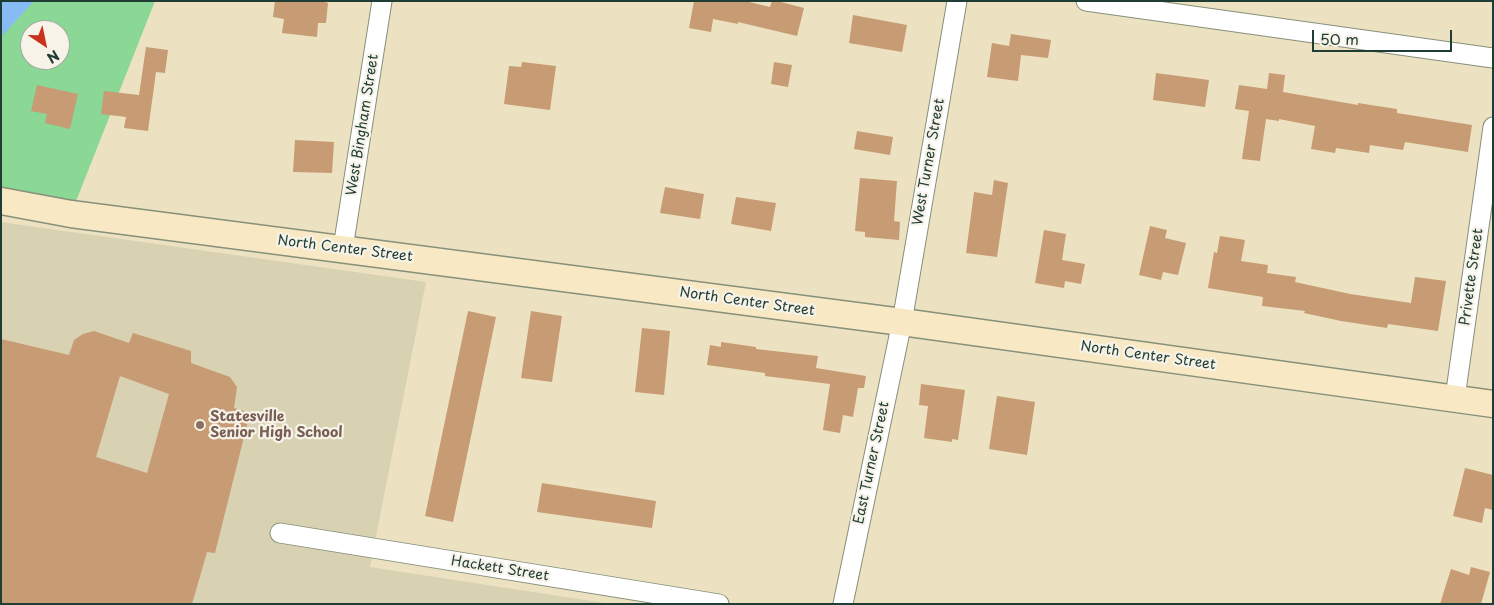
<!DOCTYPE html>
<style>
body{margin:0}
#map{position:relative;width:1494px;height:605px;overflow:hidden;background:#ece2c1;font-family:"Playpen Sans",sans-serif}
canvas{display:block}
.frame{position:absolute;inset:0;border:2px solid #1f3d34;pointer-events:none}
.north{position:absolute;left:20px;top:20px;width:50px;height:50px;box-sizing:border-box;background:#f7f3e8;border:1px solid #a1aaa0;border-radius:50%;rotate:146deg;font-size:14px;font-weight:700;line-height:20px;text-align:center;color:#1f3d34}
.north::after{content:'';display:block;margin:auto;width:18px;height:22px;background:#c8321e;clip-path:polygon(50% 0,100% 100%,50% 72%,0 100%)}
.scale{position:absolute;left:1312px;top:30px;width:140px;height:22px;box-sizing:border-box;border:2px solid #1f3d34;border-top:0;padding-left:6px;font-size:15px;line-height:18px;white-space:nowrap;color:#1f3d34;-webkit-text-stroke:4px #f7f3e8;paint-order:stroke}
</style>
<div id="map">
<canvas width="1494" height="605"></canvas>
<div class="frame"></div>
<div class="north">N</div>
<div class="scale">50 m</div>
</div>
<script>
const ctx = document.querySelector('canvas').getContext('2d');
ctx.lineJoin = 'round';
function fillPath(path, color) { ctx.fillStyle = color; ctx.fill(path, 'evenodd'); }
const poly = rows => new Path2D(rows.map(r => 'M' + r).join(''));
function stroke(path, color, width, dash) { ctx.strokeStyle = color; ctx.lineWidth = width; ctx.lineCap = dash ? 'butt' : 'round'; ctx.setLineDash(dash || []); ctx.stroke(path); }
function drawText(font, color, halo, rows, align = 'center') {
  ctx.font = font + ' "Playpen Sans",sans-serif'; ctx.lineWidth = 4.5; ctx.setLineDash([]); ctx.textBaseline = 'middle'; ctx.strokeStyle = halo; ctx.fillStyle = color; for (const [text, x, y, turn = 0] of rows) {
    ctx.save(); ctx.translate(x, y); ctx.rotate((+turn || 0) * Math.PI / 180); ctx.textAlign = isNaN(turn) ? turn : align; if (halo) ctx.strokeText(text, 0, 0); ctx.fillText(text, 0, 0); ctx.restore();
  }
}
const built = poly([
 [1,222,426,282,370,567,611,604,1,604]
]);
const green = poly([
 [1,1,155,1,71,214,1,192],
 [30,30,60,30,60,60,30,60]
]);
const water = poly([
 [1,1,34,1,1,37]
]);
const building = poly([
 [275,1,322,1,328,3,326,23,318,23,317,37,282,33,284,19,273,17],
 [694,1,745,1,770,7,772,1,777,1,804,8,797,36,738,22,738,24,713,19,711,32,689,28],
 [853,15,907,25,902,52,849,43],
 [1011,34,1051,40,1048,58,1021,55,1018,81,987,77,992,43,1009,46],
 [146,47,168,50,165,73,156,72,148,131,124,128,126,117,101,114,104,91,139,95],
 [522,62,556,66,550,110,504,104,509,66,521,67],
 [774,62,792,65,788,87,771,84],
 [1156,73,1209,80,1205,107,1153,100],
 [1269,73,1285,75,1283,92,1358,105,1358,103,1397,109,1397,113,1472,125,1468,152,1405,142,1403,150,1370,145,1369,153,1336,148,1335,153,1311,149,1315,126,1279,119,1279,121,1266,119,1260,161,1242,159,1249,111,1235,109,1239,85,1267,89],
 [37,85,78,94,70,129,45,123,47,114,31,111],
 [857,131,893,137,890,155,854,149],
 [295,140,334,142,332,173,293,172],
 [860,178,897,181,894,221,900,222,899,240,865,237,865,232,855,231],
 [994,180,1008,183,997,257,966,253,974,192,992,195],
 [665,187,704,194,700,219,660,213],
 [736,197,776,203,771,231,731,224],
 [1150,226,1167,230,1165,238,1186,243,1178,275,1163,272,1161,280,1139,275],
 [1044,230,1066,234,1062,260,1085,264,1081,284,1065,281,1064,288,1035,283],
 [1220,236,1245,240,1241,261,1268,265,1267,273,1296,277,1295,282,1350,294,1411,303,1415,277,1446,281,1438,331,1388,324,1387,328,1341,321,1304,313,1305,311,1262,306,1263,297,1208,288,1214,252,1217,253],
 [468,311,496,317,453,522,425,516],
 [531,311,562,316,552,382,521,378],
 [642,328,670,331,664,395,635,392],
 [94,331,129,343,133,333,191,351,191,363,230,377,237,387,234,408,250,413,215,553,207,552,192,604,1,604,1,339,69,355,74,340,83,334],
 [120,376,169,394,147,473,96,457],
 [721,342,756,347,756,349,818,356,816,368,866,376,864,388,858,388,853,417,843,415,840,433,823,430,830,384,765,376,765,373,707,365,710,345,721,347],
 [921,384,965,390,958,440,952,439,952,442,924,438,928,406,919,405],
 [997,396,1035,402,1027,455,989,449],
 [1465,468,1493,475,1493,510,1485,508,1482,523,1453,516],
 [542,483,656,501,652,528,537,512],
 [1471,567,1490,572,1481,604,1440,604,1451,569,1469,575]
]);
const minor = poly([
 [1086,1,1493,58],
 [343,248,382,1],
 [1455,398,1493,127],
 [280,533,719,604],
 [843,604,902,322,957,1]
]);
const secondary = poly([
 [1,201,71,214,902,322,1493,404]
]);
const markers = [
 [200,425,5,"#8d6e63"]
];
const streetNames = [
 ["West Bingham Street",363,125,-81],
 ["West Turner Street",929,162,-80],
 ["North Center Street",345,249,7],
 ["Privette Street",1472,277,-82],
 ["North Center Street",747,302,8],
 ["North Center Street",1148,356,8],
 ["East Turner Street",872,463,-78],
 ["Hackett Street",500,569,9]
];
const educationNames = [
 ["Statesville",210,417],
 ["Senior High School",210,433]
];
fillPath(built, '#d9d2b2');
fillPath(green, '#8bd795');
fillPath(water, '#86bbf4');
fillPath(building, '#c79b73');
stroke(minor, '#86907a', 21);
stroke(secondary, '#86907a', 29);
stroke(minor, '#fff', 19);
stroke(secondary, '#f8e8c3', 26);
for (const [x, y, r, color] of markers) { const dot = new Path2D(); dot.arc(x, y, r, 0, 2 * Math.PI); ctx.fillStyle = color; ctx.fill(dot); stroke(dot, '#f7f3e8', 2); }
drawText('14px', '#1f3d34', '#f7f3e8', streetNames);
drawText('bold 14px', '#785e54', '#f7f3e8', educationNames, 'left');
</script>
